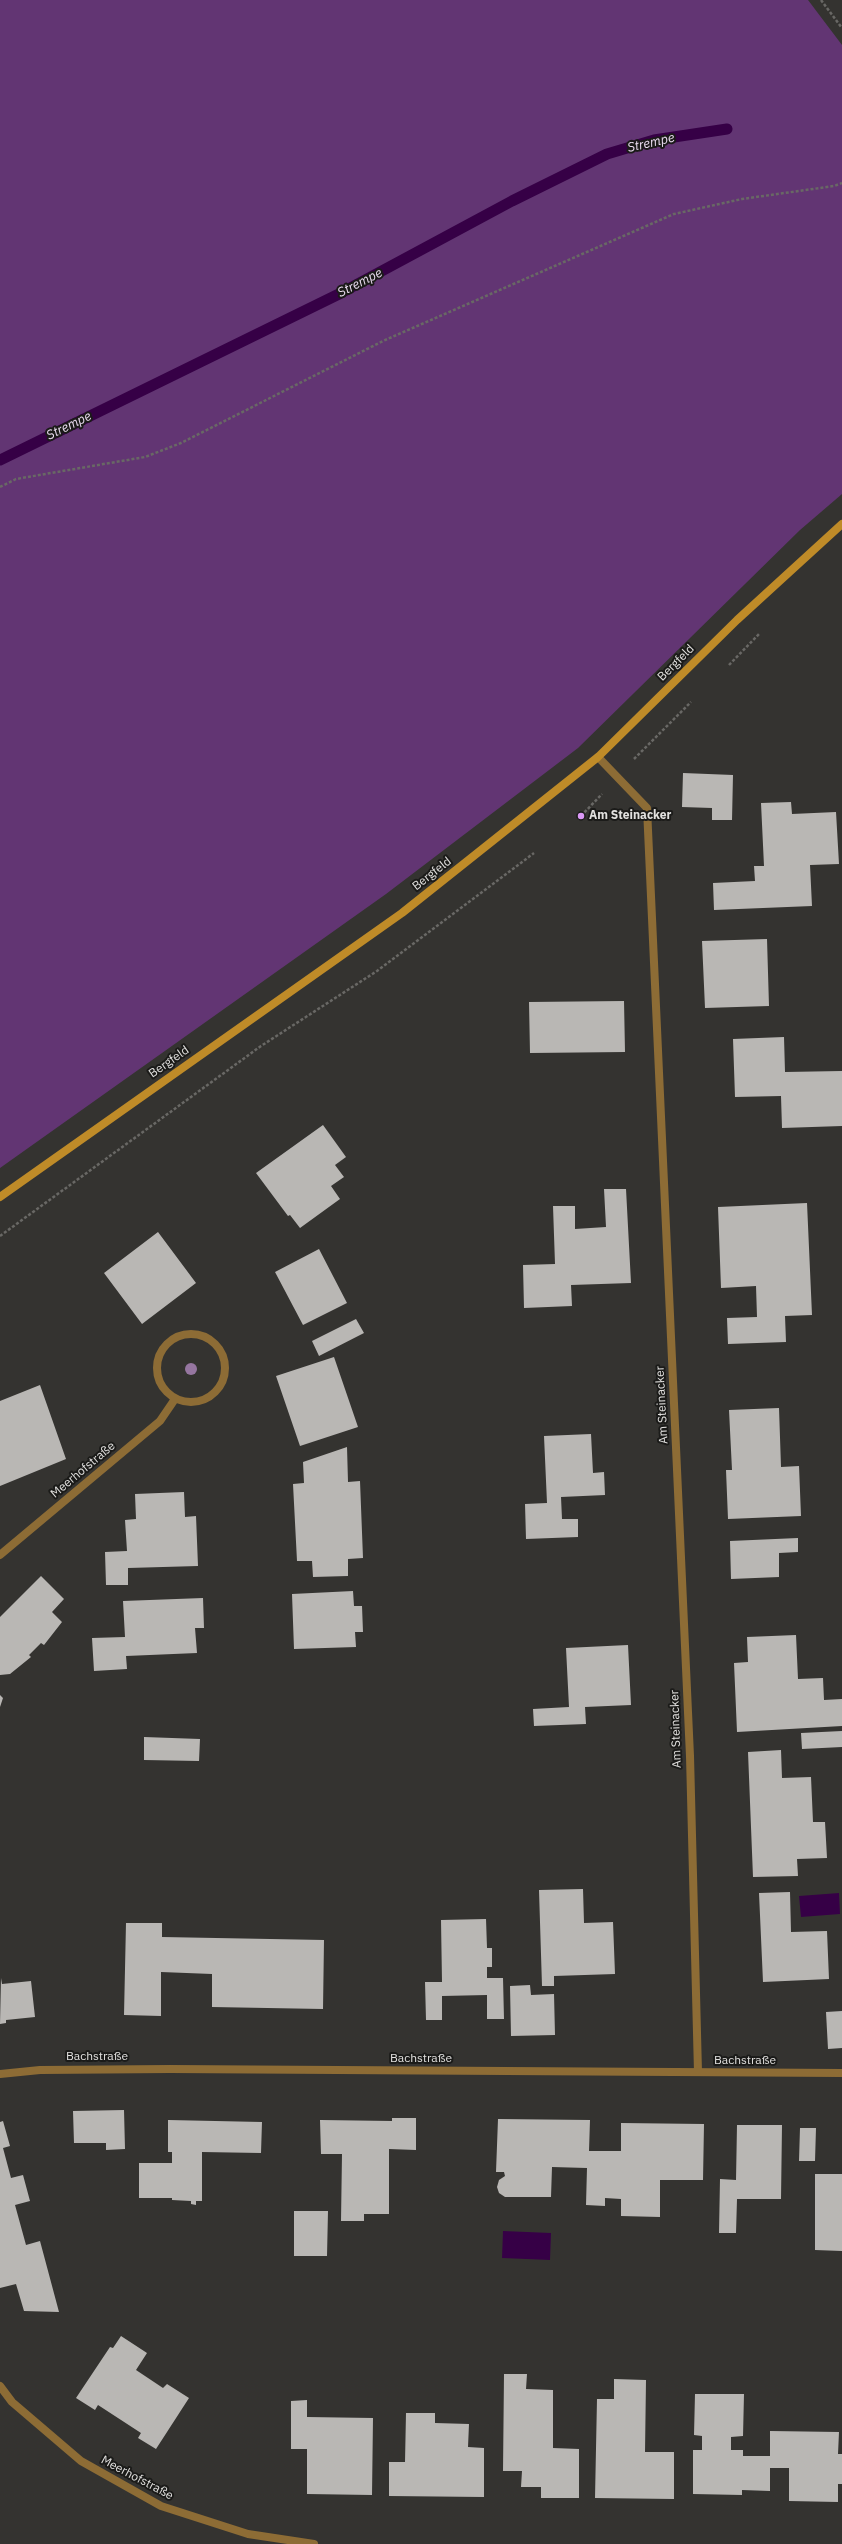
<!DOCTYPE html>
<meta charset="utf-8">
<style>
body{margin:0}
canvas{display:block;background:#343330}
</style>
<canvas width="842" height="2544"></canvas>
<script>
const ctx = document.querySelector('canvas').getContext('2d');
ctx.lineJoin = 'round';
function fillPath(path, color) { ctx.fillStyle = color; ctx.fill(path, 'evenodd'); }
const poly = rows => new Path2D(rows.map(r => 'M' + r).join(''));
function stroke(path, color, width, dash) { ctx.strokeStyle = color; ctx.lineWidth = width; ctx.lineCap = dash ? 'butt' : 'round'; ctx.setLineDash(dash || []); ctx.stroke(path); }
function drawText(font, color, halo, rows, align = 'center') {
  ctx.font = font + ' "IBM Plex Sans",sans-serif'; ctx.lineWidth = 4; ctx.setLineDash([]); ctx.textBaseline = 'middle'; ctx.strokeStyle = halo; ctx.fillStyle = color; for (const [text, x, y, turn = 0] of rows) {
    ctx.save(); ctx.translate(x, y); ctx.rotate((+turn || 0) * Math.PI / 180); ctx.textAlign = isNaN(turn) ? turn : align; if (halo) ctx.strokeText(text, 0, 0); ctx.fillText(text, 0, 0); ctx.restore();
  }
}
const green = poly([
 [0,0,808,0,842,45,842,494,800,530,578,748,386,894,0,1168]
]);
const water = poly([
 [839,1893,840,1914,801,1917,799,1896],
 [503,2231,551,2233,550,2260,502,2258]
]);
const stream = poly([
 [0,460,339,294,512,201,607,154,654,140,727,129]
]);
const building = poly([
 [683,773,733,775,732,820,712,820,712,808,682,807],
 [791,802,792,814,836,812,839,864,810,865,812,906,714,910,713,883,755,881,754,866,764,866,761,803],
 [767,939,769,1006,705,1008,702,941],
 [624,1001,625,1052,530,1053,529,1002],
 [784,1037,785,1072,842,1071,842,1126,782,1128,781,1096,735,1097,733,1039],
 [323,1125,346,1157,335,1165,344,1177,331,1186,340,1199,300,1228,290,1215,288,1216,256,1173],
 [604,1189,626,1189,631,1283,571,1285,572,1306,524,1308,523,1265,555,1264,553,1206,575,1206,575,1229,606,1227],
 [807,1203,812,1315,785,1316,786,1342,728,1344,727,1318,757,1317,756,1286,721,1288,718,1207],
 [158,1232,196,1283,142,1324,104,1273],
 [319,1249,347,1303,303,1325,275,1272],
 [356,1319,364,1333,319,1356,312,1341],
 [334,1357,358,1427,300,1446,276,1376],
 [40,1385,66,1459,0,1486,0,1401],
 [779,1408,781,1467,799,1466,801,1516,728,1519,726,1470,732,1470,729,1410],
 [591,1434,593,1473,604,1472,605,1495,561,1497,562,1519,578,1519,578,1537,526,1539,525,1504,547,1503,544,1436],
 [347,1447,348,1482,360,1481,363,1558,348,1559,348,1576,313,1577,312,1561,297,1561,293,1484,304,1483,303,1462],
 [184,1492,185,1517,196,1516,198,1566,128,1568,128,1585,106,1585,105,1552,127,1551,125,1520,136,1519,135,1494],
 [798,1538,798,1552,779,1553,779,1577,731,1579,730,1541],
 [41,1576,64,1599,52,1612,62,1622,44,1645,41,1643,29,1655,31,1657,10,1674,0,1675,0,1617],
 [353,1591,354,1606,362,1606,363,1632,355,1632,356,1647,294,1649,292,1594],
 [203,1598,204,1628,195,1628,197,1653,126,1656,127,1669,94,1671,92,1638,125,1637,123,1601],
 [796,1635,798,1679,823,1678,824,1700,842,1699,842,1726,737,1732,734,1663,748,1662,747,1637],
 [628,1645,631,1705,585,1707,586,1724,534,1726,533,1709,569,1707,566,1648],
 [0,1695,3,1698,0,1707],
 [842,1731,842,1747,802,1749,801,1733],
 [144,1737,200,1739,199,1761,144,1760],
 [781,1750,782,1778,811,1777,813,1822,825,1822,827,1858,797,1859,798,1876,753,1877,748,1752],
 [583,1889,584,1923,613,1922,615,1974,554,1976,554,1986,542,1986,539,1890],
 [790,1892,791,1932,827,1931,829,1979,763,1982,759,1893],
 [486,1919,487,1948,492,1948,492,1967,487,1967,487,1978,503,1978,504,2019,487,2019,487,1995,442,1996,442,2020,426,2020,425,1982,442,1982,441,1920],
 [126,1923,162,1923,162,1937,324,1940,323,2009,212,2007,212,1974,161,1972,161,2016,124,2015],
 [1,1978,2,1984,31,1981,35,2017,6,2020,6,2023,0,2024],
 [530,1985,531,1995,554,1994,555,2035,511,2036,510,1986],
 [842,2011,842,2048,828,2049,826,2012],
 [124,2110,125,2149,106,2150,106,2143,74,2143,73,2111],
 [392,2118,416,2118,416,2150,389,2149,389,2214,364,2214,364,2221,341,2221,342,2154,321,2154,320,2120,392,2121],
 [498,2119,590,2120,589,2151,621,2151,621,2123,704,2124,703,2180,660,2180,660,2217,621,2216,621,2199,605,2198,605,2206,586,2205,587,2168,552,2167,551,2197,505,2197,499,2193,497,2187,499,2180,505,2176,504,2172,496,2172],
 [168,2120,262,2122,261,2153,202,2152,202,2201,196,2201,196,2205,191,2204,191,2201,172,2200,172,2198,139,2198,139,2163,172,2163,172,2152,168,2152],
 [3,2121,10,2146,3,2148,11,2178,23,2175,30,2201,15,2205,26,2245,40,2241,59,2312,24,2311,16,2284,0,2288,0,2122],
 [737,2125,782,2125,781,2199,737,2199,736,2233,719,2233,720,2179,736,2180],
 [800,2128,816,2128,815,2161,799,2161],
 [815,2174,842,2174,842,2251,815,2250],
 [294,2211,328,2211,327,2256,294,2256],
 [121,2336,147,2353,136,2370,163,2388,167,2384,189,2398,156,2449,138,2438,141,2433,98,2405,95,2410,76,2398,110,2347,113,2348],
 [504,2374,527,2374,526,2389,553,2390,553,2448,579,2449,579,2498,541,2498,541,2487,521,2487,522,2471,503,2471],
 [614,2379,646,2380,645,2452,674,2452,674,2499,595,2498,597,2399,614,2399],
 [695,2394,744,2394,743,2436,731,2437,731,2450,743,2450,743,2456,770,2456,770,2431,839,2432,838,2454,842,2454,842,2484,838,2484,838,2502,789,2501,789,2468,770,2468,770,2491,742,2490,742,2495,693,2494,693,2450,702,2450,702,2436,694,2435],
 [307,2400,307,2417,373,2418,372,2495,307,2494,307,2449,291,2449,291,2401],
 [406,2413,435,2413,435,2423,469,2424,468,2447,484,2448,484,2497,389,2496,389,2462,405,2462]
]);
const path = poly([
 [821,0,842,28],
 [0,487,16,479,145,457,181,443,383,341,674,214,742,199,834,186,842,183],
 [729,665,759,634],
 [634,759,691,702],
 [581,816,602,794],
 [0,1236,261,1046,377,971,534,853]
]);
const street = poly([
 [598,757,647,808,690,1756,698,2072],
 '157 1368a34 34 0 1 1 68 0a34 34 0 1 1-68 0Z',
 [0,1555,160,1421,175,1399],
 [0,2074,40,2070,170,2069,842,2073],
 [0,2386,12,2402,81,2461,161,2506,248,2534,314,2544]
]);
const secondary = poly([
 [0,1197,402,913,598,757,737,620,842,524]
]);
const trees = [
 [191,1369]
];
const markers = [
 [581,816,4,"#db99f5"]
];
const streetNames = [
 ["Bergfeld",676,663,-45],
 ["Bergfeld",432,874,-38],
 ["Bergfeld",169,1062,-35],
 ["Am Steinacker",662,1405,-93],
 ["Meerhofstraße",83,1470,-40],
 ["Am Steinacker",676,1729,-92],
 ["Bachstraße",97,2057],
 ["Bachstraße",421,2059],
 ["Bachstraße",745,2061],
 ["Meerhofstraße",137,2478,28]
];
const poiNames = [
 ["Am Steinacker",589,816]
];
const waterNames = [
 ["Strempe",651,143,-13],
 ["Strempe",360,283,-27],
 ["Strempe",69,426,-26]
];
fillPath(green, '#623573');
fillPath(water, '#360046');
stroke(stream, '#360046', 11);
fillPath(building, '#b9b7b4');
stroke(path, '#696865', 2.5, [3, 2]);
stroke(street, '#8d6c35', 8);
stroke(secondary, '#bf8b28', 8);
ctx.fillStyle = '#9676a0';
for (const [x, y] of trees) { ctx.beginPath(); ctx.arc(x, y, 6, 0, 2 * Math.PI); ctx.fill(); }
for (const [x, y, r, color] of markers) { const dot = new Path2D(); dot.arc(x, y, r, 0, 2 * Math.PI); ctx.fillStyle = color; ctx.fill(dot); stroke(dot, '#1b1b19', 1.5); }
drawText('12px', '#e2e1df', '#1b1b19', streetNames);
drawText('bold 12px', '#e2e1df', '#1b1b19', poiNames, 'left');
drawText('italic 13px', '#ebddf1', '#1b1b19', waterNames);
</script>
